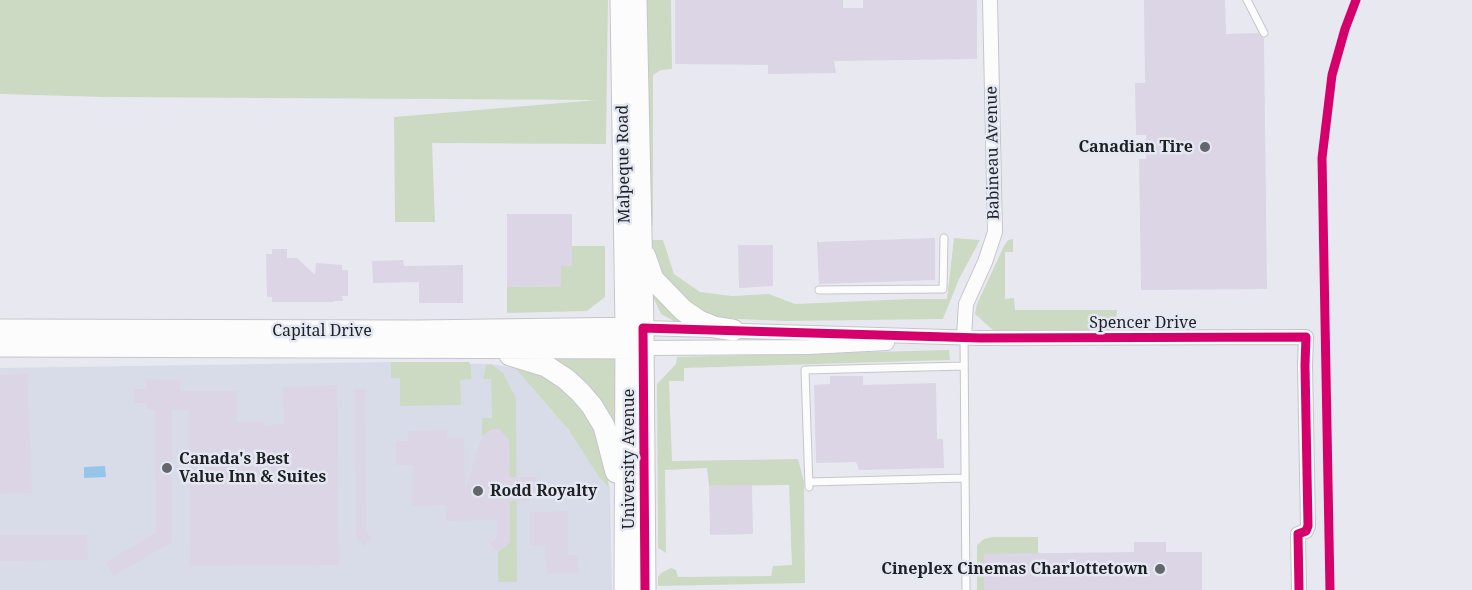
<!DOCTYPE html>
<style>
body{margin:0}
canvas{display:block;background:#e8e9f0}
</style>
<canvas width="1472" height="590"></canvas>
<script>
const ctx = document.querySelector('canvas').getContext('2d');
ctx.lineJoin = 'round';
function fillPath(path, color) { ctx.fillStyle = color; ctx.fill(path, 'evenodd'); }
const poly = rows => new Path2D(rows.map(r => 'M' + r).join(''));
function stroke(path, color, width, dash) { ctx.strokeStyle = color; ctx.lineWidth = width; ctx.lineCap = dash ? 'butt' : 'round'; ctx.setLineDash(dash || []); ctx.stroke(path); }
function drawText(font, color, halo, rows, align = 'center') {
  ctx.font = font + ' "Noto Serif",serif'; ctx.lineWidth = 5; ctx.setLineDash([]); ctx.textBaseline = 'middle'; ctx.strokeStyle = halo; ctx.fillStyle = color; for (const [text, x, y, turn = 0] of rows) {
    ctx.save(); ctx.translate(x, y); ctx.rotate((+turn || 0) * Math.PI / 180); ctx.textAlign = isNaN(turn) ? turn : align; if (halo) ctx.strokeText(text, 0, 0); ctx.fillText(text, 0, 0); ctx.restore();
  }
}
const built = poly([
 [391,362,491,364,515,368,568,429,598,476,610,489,612,590,0,590,0,368]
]);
const green = poly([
 [0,0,608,0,606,144,432,143,435,222,395,222,394,117,597,100,103,97,0,94],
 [645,0,671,0,672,69,661,70,653,75,653,225,650,226],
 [954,238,980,240,959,279,943,319,786,321,714,318,690,305,653,264,652,240,663,240,674,274,700,292,732,296,769,294,795,304,910,299,947,299],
 [1013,239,1013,252,1005,252,1005,299,1014,298,1015,310,1117,310,1116,322,1110,330,994,331,975,314,977,304,1004,246,1008,240],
 [572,246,605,246,605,297,587,311,507,313,507,287,561,286,561,265],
 [652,290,698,324,681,325,661,314,653,297],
 [949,350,950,360,684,368,684,381,669,381,672,461,798,459,804,482,805,583,658,586,658,577,661,573,671,568,676,570,678,577,771,576,773,566,792,565,789,485,709,486,707,468,665,470,666,553,658,548,657,384,676,364,677,357],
 [543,356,615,357,617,436],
 [391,362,469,362,471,367,471,379,460,380,461,405,400,406,400,378,391,378],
 [491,364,503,373,516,398,517,582,498,582,498,552,510,542,509,440,500,430,492,429,482,436,482,418,492,418,491,379,483,379,486,365],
 [515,368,531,372,550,380,565,390,583,409,593,425,610,489,598,476,568,429],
 [993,537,1038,537,1038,554,984,554,984,590,977,590,977,545,984,539]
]);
const water = poly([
 [105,466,106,477,84,478,84,467]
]);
const building = poly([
 [675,0,843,0,843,8,863,8,863,0,977,0,977,59,834,61,836,73,768,74,768,65,675,64],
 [1144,0,1225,0,1226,34,1258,33,1264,39,1267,289,1141,290,1139,159,1146,159,1146,135,1136,135,1135,83,1145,83],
 [507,214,572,214,572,266,561,266,561,286,507,287],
 [935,238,935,280,819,284,817,242],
 [738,245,773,245,773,286,739,288],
 [272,249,287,249,287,258,297,258,315,275,316,263,342,265,342,270,348,270,348,296,342,296,343,301,334,301,334,302,272,302,272,297,267,297,266,254,272,254],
 [403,260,404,266,463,265,463,303,419,303,419,282,373,283,372,261],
 [27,374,32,493,0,494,0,375],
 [830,376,863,376,863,385,936,383,937,439,943,439,944,468,859,470,856,462,816,463,814,385,830,384],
 [146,379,180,380,180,391,237,391,237,422,265,422,265,425,284,424,283,387,337,385,339,565,190,566,189,410,172,410,172,542,114,576,106,562,156,533,155,410,146,409,146,403,134,403,134,389,146,389],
 [355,389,365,389,366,532,372,538,364,546,356,537],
 [492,429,500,430,509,440,509,477,537,477,537,491,530,491,530,501,509,501,510,542,498,552,490,544,497,538,497,520,447,521,446,505,413,506,413,465,396,465,396,441,408,441,408,431,447,430,447,438,464,438,465,492,482,436],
 [752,485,753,534,710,535,709,486],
 [568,511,568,555,578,555,579,573,547,574,545,546,530,546,530,512],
 [0,535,87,535,88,560,0,561],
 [1134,542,1166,542,1166,552,1202,552,1202,590,984,590,984,554,1134,552]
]);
const lane = poly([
 [1247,0,1264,33],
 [819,290,943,289,944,238],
 [964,337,966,590],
 [809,482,965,478],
 [809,487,805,370,964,366]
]);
const street = poly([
 [643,328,980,338,1306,337,1305,365,1308,526,1306,531,1298,534,1299,590],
 [964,337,966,304,985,262,995,232,990,0],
 [643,348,809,347,887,343]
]);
const primary = poly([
 [621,0,626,328,625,590],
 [636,0,643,328,645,590],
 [645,256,653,279,683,310,699,321,714,327,733,330],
 [0,330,417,331,643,328],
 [0,346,643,348],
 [510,355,546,366,566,379,580,392,592,406,604,426,616,472]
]);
const cycleway = poly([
 [645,590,643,328,980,338,1306,337,1305,365,1308,526,1306,531,1298,534,1299,590],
 [1330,590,1322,158,1332,75,1345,29,1356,0]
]);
const markers = [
 [1205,147,6,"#65666b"],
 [167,468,6,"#65666b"],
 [478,491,6,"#65666b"],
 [1160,569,6,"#65666b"]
];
const poiNames = [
 ["Canadian Tire",1193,147],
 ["Canada's Best",179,459,"left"],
 ["Value Inn & Suites",179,477,"left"],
 ["Rodd Royalty",490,491,"left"],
 ["Cineplex Cinemas Charlottetown",1148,569]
];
const streetNames = [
 ["Babineau Avenue",993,153,-91],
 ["Malpeque Road",624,164,-91],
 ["Spencer Drive",1143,323],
 ["Capital Drive",322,331],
 ["University Avenue",629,459,-90]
];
fillPath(built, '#d8dce9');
fillPath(green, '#cddac3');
fillPath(water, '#97c5e9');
fillPath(building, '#dbd5e5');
stroke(lane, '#c5c6cb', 9);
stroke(street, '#c5c6cb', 16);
stroke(primary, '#c5c6cb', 23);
stroke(lane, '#fcfcfd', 7);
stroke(street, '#fcfcfd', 14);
stroke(primary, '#fcfcfd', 21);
stroke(cycleway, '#d6006c', 9);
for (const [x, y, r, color] of markers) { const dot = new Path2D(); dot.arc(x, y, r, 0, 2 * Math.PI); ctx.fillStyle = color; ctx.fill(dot); stroke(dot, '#e4e8f3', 2); }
drawText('bold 16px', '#1f2024', '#e4e8f3', poiNames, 'right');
drawText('16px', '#1f2024', '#e4e8f3', streetNames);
</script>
